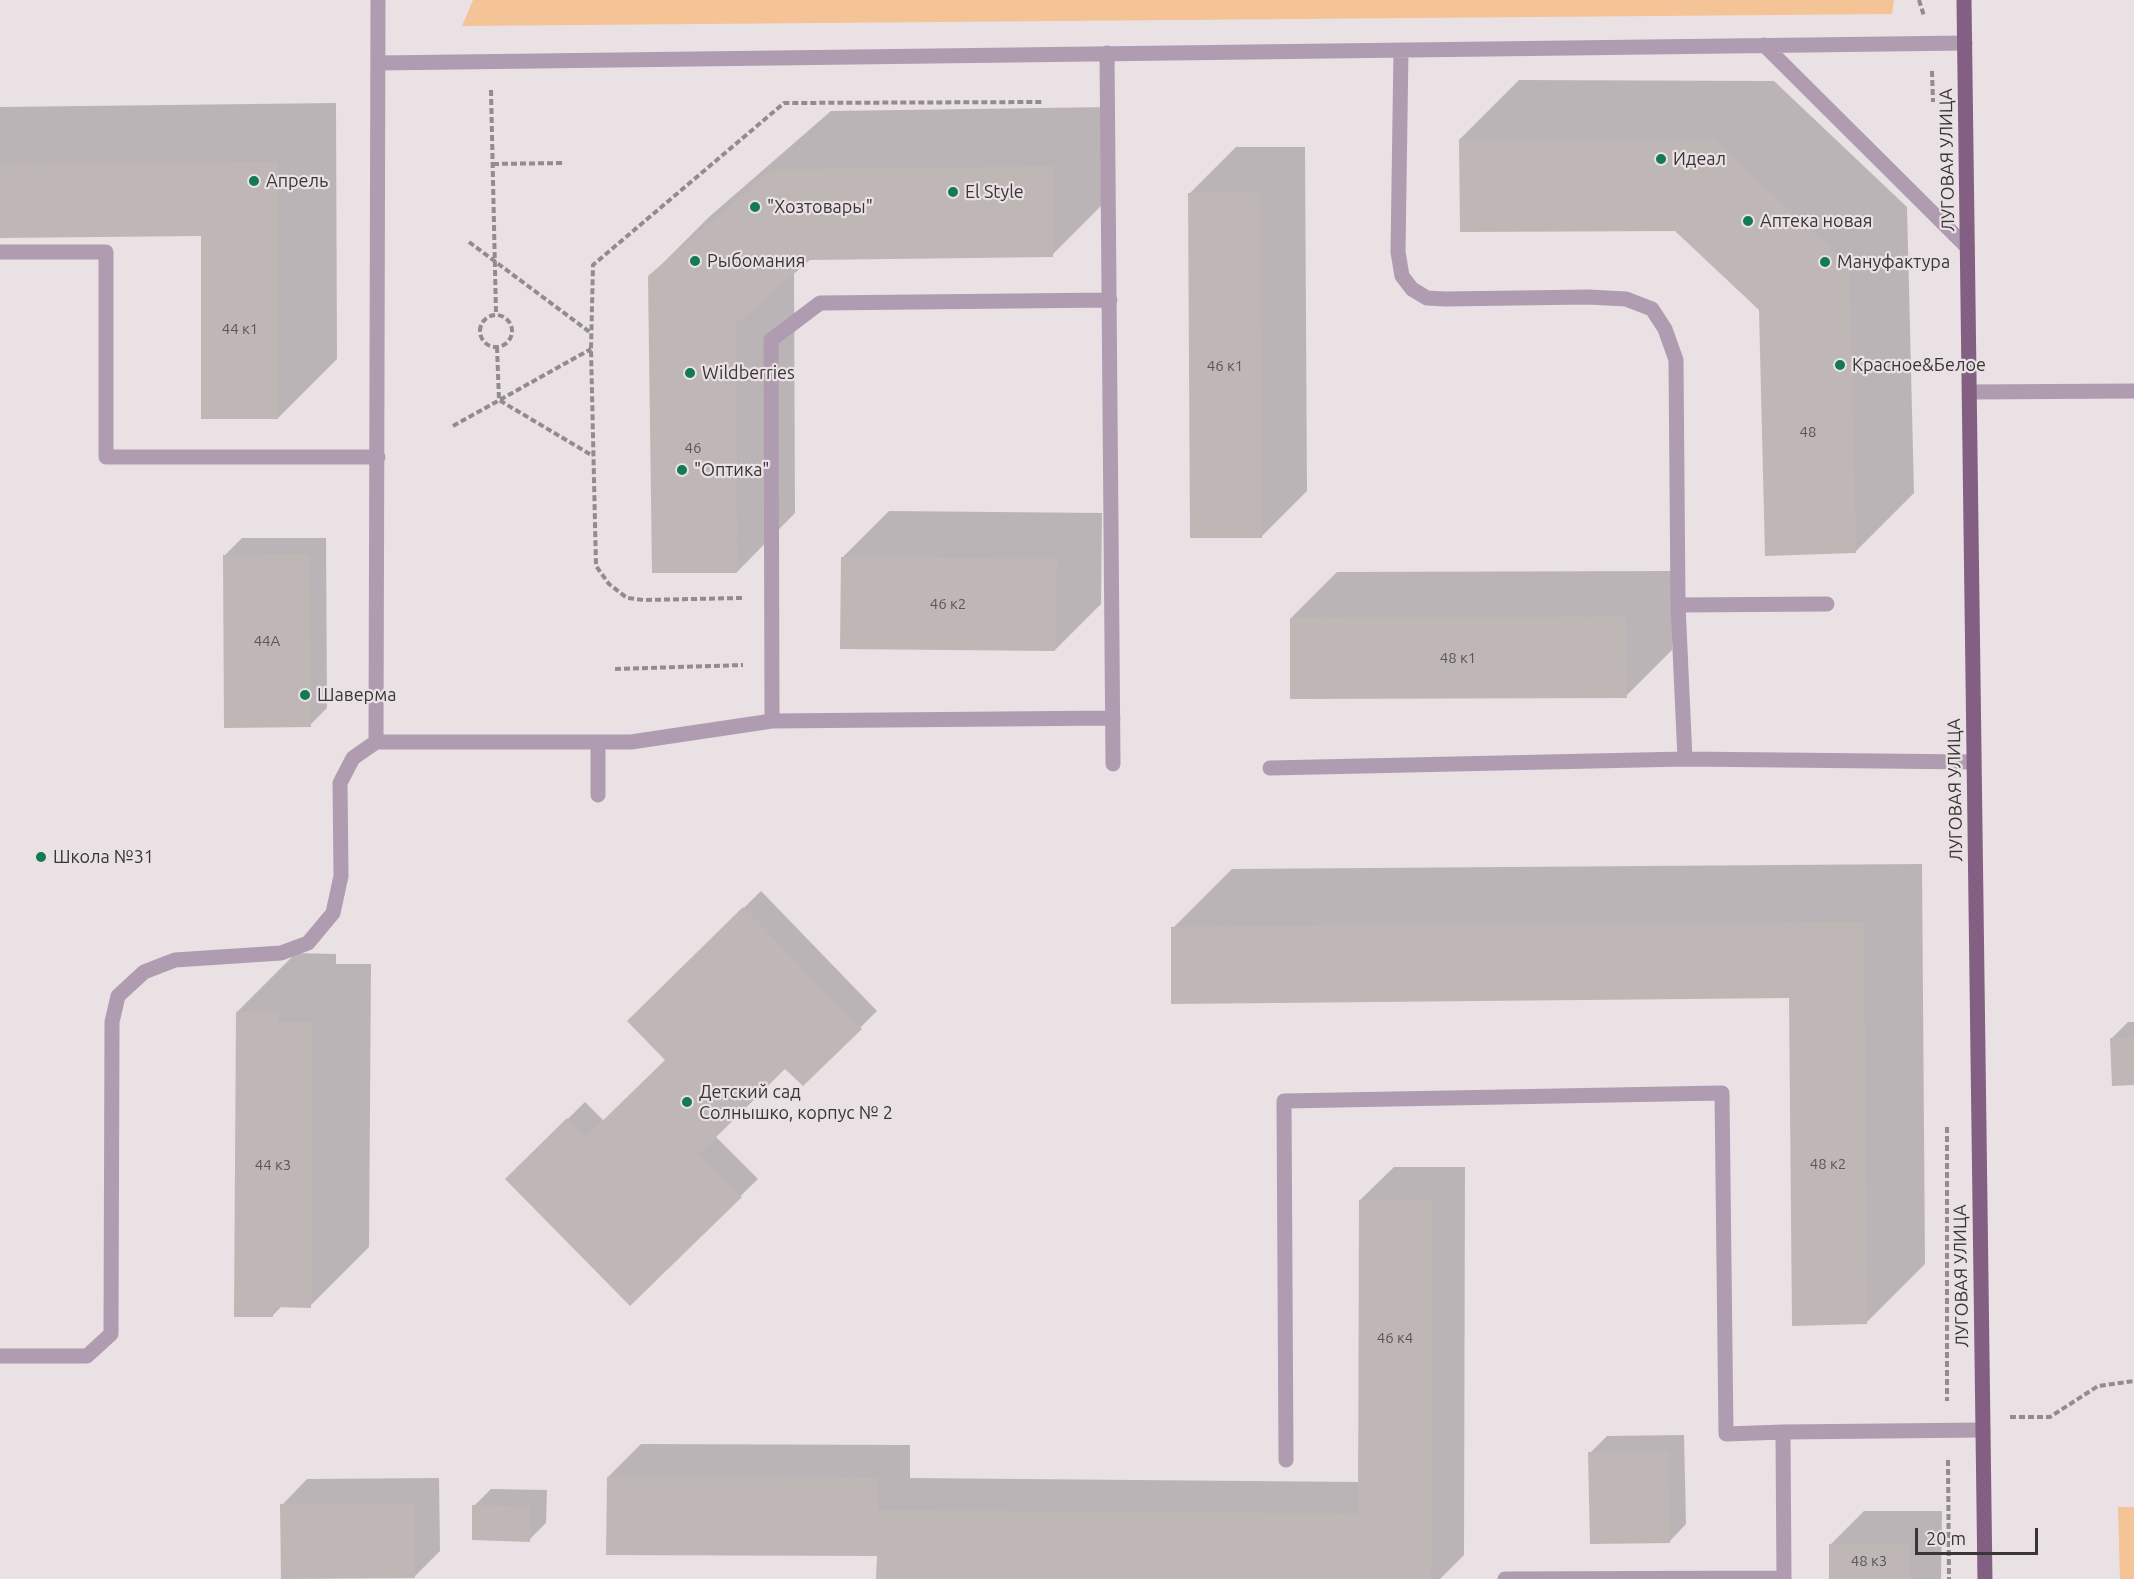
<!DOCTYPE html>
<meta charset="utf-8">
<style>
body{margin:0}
#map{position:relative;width:2134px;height:1579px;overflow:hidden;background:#eae1e4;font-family:Ubuntu,sans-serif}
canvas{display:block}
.scale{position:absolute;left:1915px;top:1528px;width:123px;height:27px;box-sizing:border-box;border:3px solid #393637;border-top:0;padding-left:8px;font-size:18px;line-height:21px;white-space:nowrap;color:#393637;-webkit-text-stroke:4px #eae1e4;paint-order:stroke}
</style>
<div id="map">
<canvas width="2134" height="1579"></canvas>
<div class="scale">20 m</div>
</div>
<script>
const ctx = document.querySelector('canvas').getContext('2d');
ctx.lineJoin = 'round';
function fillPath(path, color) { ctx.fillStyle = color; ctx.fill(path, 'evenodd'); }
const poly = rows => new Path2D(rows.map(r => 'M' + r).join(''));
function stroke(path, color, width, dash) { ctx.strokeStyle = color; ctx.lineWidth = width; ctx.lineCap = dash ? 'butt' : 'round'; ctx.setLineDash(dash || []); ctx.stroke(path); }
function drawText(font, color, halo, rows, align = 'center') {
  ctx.font = font + ' Ubuntu,sans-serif'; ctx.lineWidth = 4.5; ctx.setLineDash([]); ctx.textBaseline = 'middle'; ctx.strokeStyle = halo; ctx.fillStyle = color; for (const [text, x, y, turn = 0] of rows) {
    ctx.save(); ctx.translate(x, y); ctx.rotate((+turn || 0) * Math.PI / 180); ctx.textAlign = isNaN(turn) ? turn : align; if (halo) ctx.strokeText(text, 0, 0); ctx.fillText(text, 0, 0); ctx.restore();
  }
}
const green = poly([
 [473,0,1894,0,1892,14,462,26],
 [2118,1507,2134,1507,2134,1579,2120,1579]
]);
const shadow = poly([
 [1519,80,1774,81,1907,207,1914,493,1855,552,1761,310,1676,230,1460,139],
 [336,103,337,359,278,418,202,235,0,237,0,107],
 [1111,107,1111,196,1052,255,810,258,794,272,795,513,737,572,650,276,709,217,831,111],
 [1236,147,1305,147,1307,491,1261,537,1190,193],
 [889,511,1102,513,1101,604,1055,650,843,557],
 [242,538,326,538,327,708,310,725,225,555],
 [1672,571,1672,650,1626,696,1291,618,1337,572],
 [1922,864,1925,1264,1866,1323,1791,996,1173,928,1232,869],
 [761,891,877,1011,803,1084,785,1067,715,1136,758,1179,630,1304,507,1179,585,1102,604,1121,667,1060,629,1021],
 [296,953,336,954,336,964,371,964,369,1247,310,1306,282,1306,273,1315,237,1012],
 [2128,1022,2134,1022,2134,1083,2111,1039],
 [1394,1167,1465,1167,1464,1555,1440,1579,878,1579,878,1555,608,1477,641,1444,910,1445,910,1478,1360,1482,1360,1200],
 [1684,1435,1686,1524,1669,1542,1590,1453,1607,1436],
 [439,1478,440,1551,414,1577,282,1505,307,1479],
 [491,1489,547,1490,546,1523,529,1540,474,1506],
 [1864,1511,1942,1511,1941,1579,1831,1579,1831,1544]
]);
const building = poly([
 [1459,139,1714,139,1849,266,1856,553,1765,556,1759,310,1675,231,1460,232],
 [278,162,278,419,201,419,201,236,0,238,0,165],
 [1053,166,1053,257,810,260,736,323,737,573,652,573,648,276,771,170],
 [1188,193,1260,193,1262,538,1190,538],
 [309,554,311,727,224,728,223,555],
 [841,557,1057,559,1055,651,840,649],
 [1626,617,1627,698,1290,699,1290,618],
 [743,907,862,1029,803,1086,785,1069,699,1154,742,1197,630,1306,505,1179,567,1118,586,1137,665,1060,627,1021],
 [1864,922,1867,1324,1792,1326,1789,998,1171,1004,1171,927],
 [236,1012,278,1012,278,1022,312,1022,311,1308,273,1307,273,1317,234,1317],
 [2110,1038,2134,1038,2134,1085,2112,1086],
 [1359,1200,1432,1200,1431,1579,876,1579,877,1556,606,1555,607,1477,878,1478,878,1510,1358,1514],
 [1668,1451,1670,1543,1590,1544,1588,1452],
 [414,1503,415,1578,281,1579,280,1504],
 [472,1505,530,1507,530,1542,472,1540],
 [1909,1543,1909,1579,1829,1579,1829,1544]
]);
const path = poly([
 [1919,0,1924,16],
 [1932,71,1933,102],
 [491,90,496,314],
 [493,164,564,163],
 [469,242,591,333],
 '480 331a16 16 0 1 1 32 0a16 16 0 1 1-32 0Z',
 [497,347,499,400,593,456],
 [453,426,591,349],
 [742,598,644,600,627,598,609,584,596,566,591,349,593,265,784,103,1044,102],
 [615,669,743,665],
 [1947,1127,1947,1401],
 [2010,1417,2050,1417,2098,1386,2134,1381],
 [1948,1460,1949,1579]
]);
const minor = poly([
 [1764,45,1967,247],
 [1401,50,1398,252,1402,276,1412,289,1427,298,1445,299,1588,297,1626,299,1652,309,1665,329,1676,360,1678,605,1685,759],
 [1107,53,1113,764],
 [378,63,1965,43],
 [0,252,106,252,106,457,378,457],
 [1970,392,2134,391],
 [1678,605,1827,604],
 [772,721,771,340,820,303,1110,300],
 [376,742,631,742,772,721,1113,718],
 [598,742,598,795],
 [1270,768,1685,759,1974,762],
 [0,1356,87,1356,111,1334,112,1022,118,996,144,972,175,960,281,953,308,943,333,913,341,876,340,783,353,758,376,742,378,0],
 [1286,1460,1284,1101,1722,1093,1726,1434,1783,1432],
 [1505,1579,1784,1578],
 [1784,1579,1783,1432,1983,1430]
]);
const major = poly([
 [1964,0,1985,1579]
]);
const markers = [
 [1661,159,6,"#147a52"],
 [254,181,6,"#147a52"],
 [953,192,6,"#147a52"],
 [755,207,6,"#147a52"],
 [1748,221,6,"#147a52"],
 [695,261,6,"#147a52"],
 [1825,262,6,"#147a52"],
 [1840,365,6,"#147a52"],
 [690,373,6,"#147a52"],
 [682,470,6,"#147a52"],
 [305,695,6,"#147a52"],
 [41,857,6,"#147a52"],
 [687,1102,6,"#147a52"]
];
const numberNames = [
 ["44 к1",240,329],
 ["46 к1",1225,366],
 ["48",1808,432],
 ["46",693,448],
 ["46 к2",948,604],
 ["44А",267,641],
 ["48 к1",1458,658],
 ["48 к2",1828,1164],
 ["44 к3",273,1165],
 ["46 к4",1395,1338],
 ["48 к3",1869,1561]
];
const poiNames = [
 ["Идеал",1673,159],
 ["Апрель",266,181],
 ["El Style",965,192],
 ["\"Хозтовары\"",767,207],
 ["Аптека новая",1760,221],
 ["Рыбомания",707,261],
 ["Мануфактура",1837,262],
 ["Красное&Белое",1852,365],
 ["Wildberries",702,373],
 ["\"Оптика\"",694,470],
 ["Шаверма",317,695],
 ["Школа №31",53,857],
 ["Детский сад",699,1092],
 ["Солнышко, корпус № 2",699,1113]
];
const streetNames = [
 ["ЛУГОВАЯ УЛИЦА",1947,160,-91],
 ["ЛУГОВАЯ УЛИЦА",1955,790,-91],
 ["ЛУГОВАЯ УЛИЦА",1961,1276,-91]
];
fillPath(green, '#f4c396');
fillPath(shadow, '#0003');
fillPath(building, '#bfb7b5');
stroke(path, '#928c8e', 4, [6, 3]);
stroke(minor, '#b09cb0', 15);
stroke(major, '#835f83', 15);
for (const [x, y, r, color] of markers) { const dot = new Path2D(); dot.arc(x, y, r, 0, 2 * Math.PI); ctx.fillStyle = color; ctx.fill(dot); stroke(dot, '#eae1e4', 2); }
drawText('15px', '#5a5656', null, numberNames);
drawText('18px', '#393637', '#eae1e4', poiNames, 'left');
drawText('18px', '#393637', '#eae1e4', streetNames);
</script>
